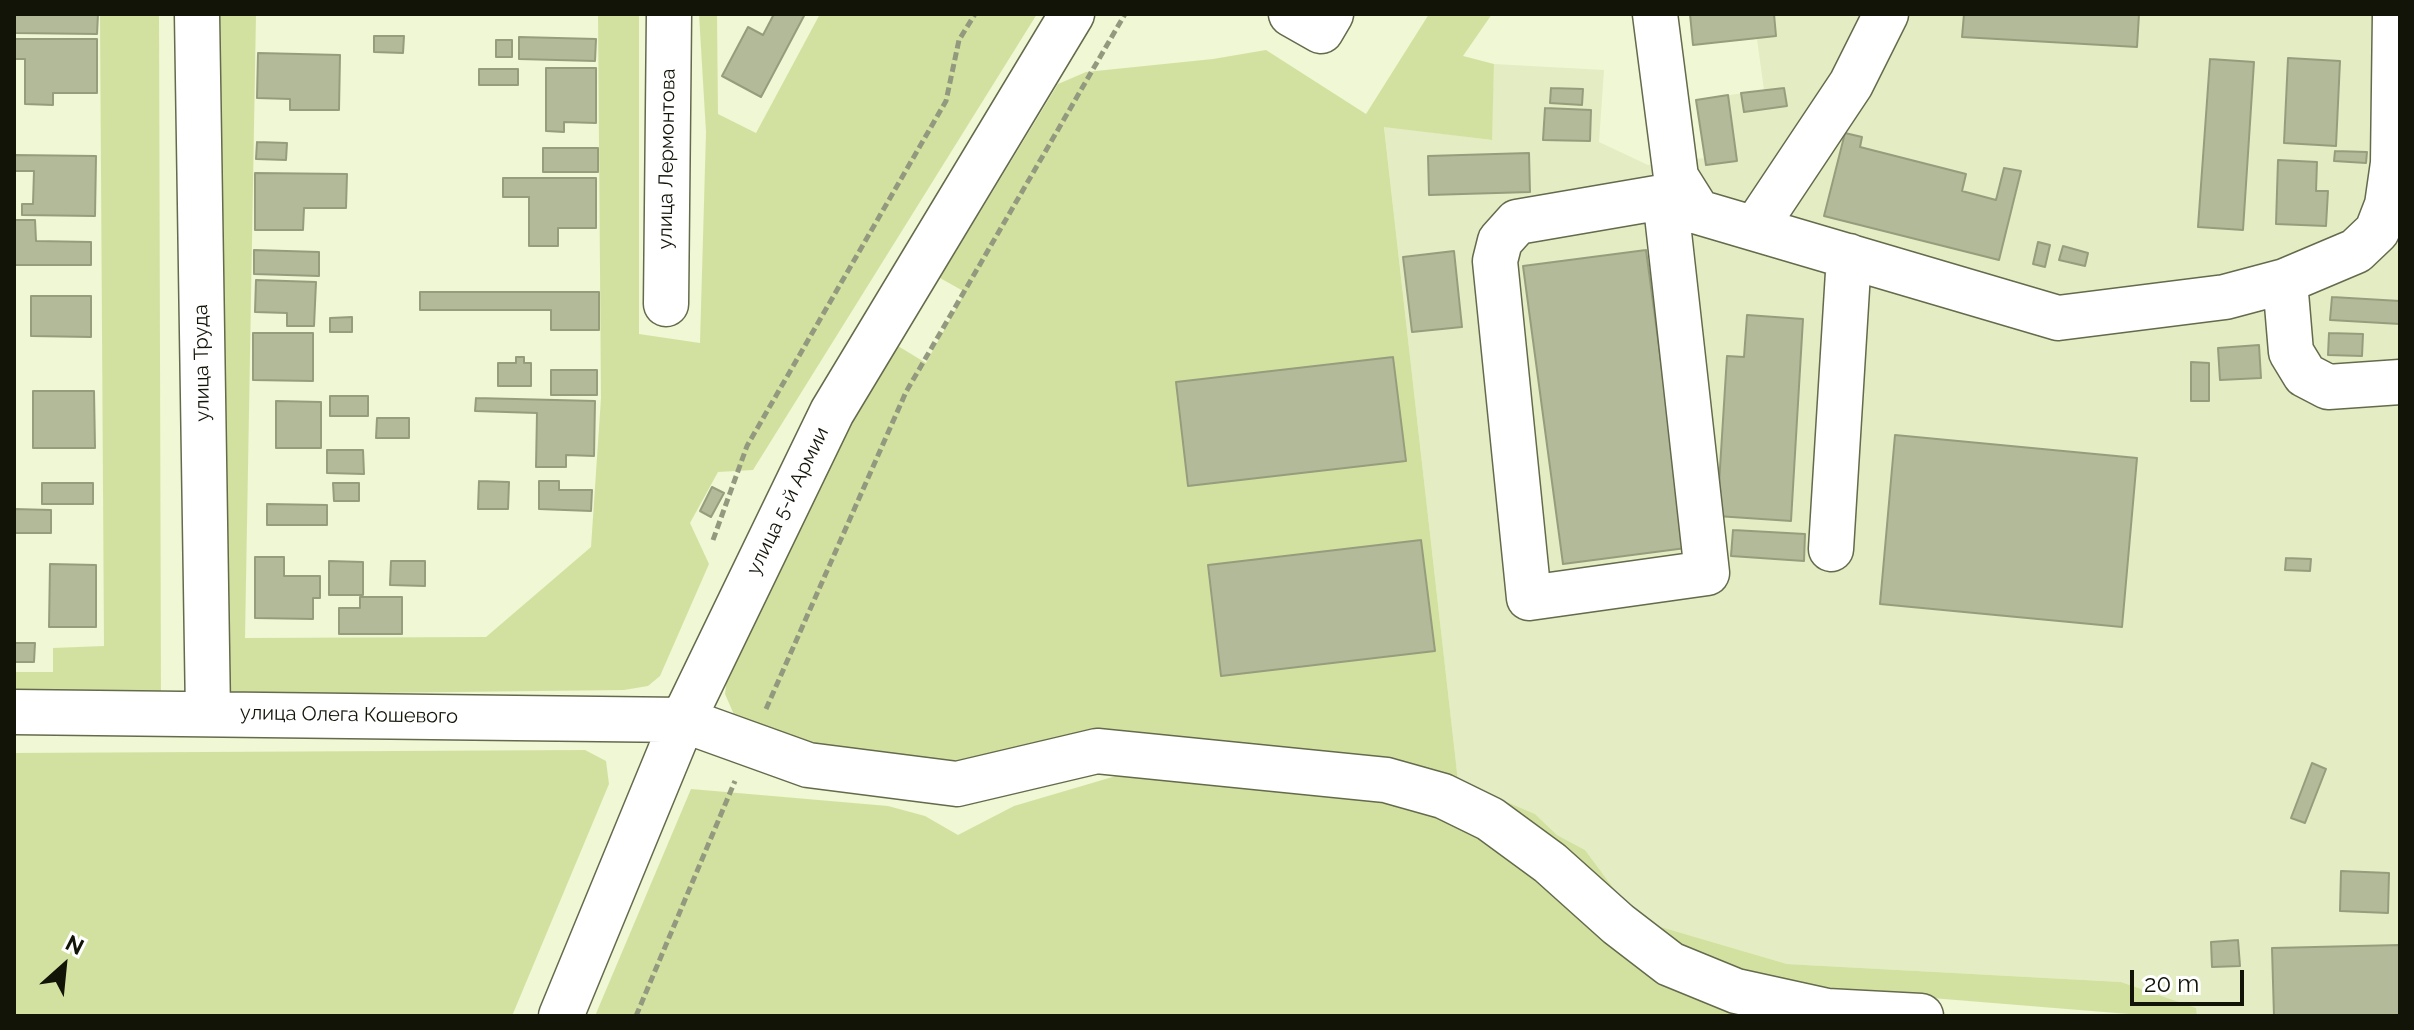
<!DOCTYPE html>
<meta charset="utf-8">
<style>
body{margin:0}
#map{position:relative;width:2414px;height:1030px;overflow:hidden;background:#eff7d4;font-family:Raleway,sans-serif}
canvas{display:block}
.frame{position:absolute;inset:0;border:16px solid #121408;pointer-events:none}
.north{position:absolute;left:24px;top:926px;width:80px;height:80px;-webkit-text-stroke:6px #fff;paint-order:stroke;rotate:27deg;font-size:22px;font-weight:700;line-height:32px;text-align:center;color:#121408}
.north::after{content:'';display:block;margin:auto;width:28px;height:36px;background:#121408;clip-path:polygon(50% 0,100% 100%,50% 72%,0 100%)}
.scale{position:absolute;left:2130px;top:970px;width:114px;height:36px;box-sizing:border-box;border:4px solid #121408;border-top:0;padding-left:10px;font-size:24px;line-height:28px;white-space:nowrap;color:#121408;-webkit-text-stroke:6px #fff;paint-order:stroke}
</style>
<div id="map">
<canvas width="2414" height="1030"></canvas>
<div class="frame"></div>
<div class="north">N</div>
<div class="scale">20 m</div>
</div>
<script>
const ctx = document.querySelector('canvas').getContext('2d');
ctx.lineJoin = 'round';
function fillPath(path, color) { ctx.fillStyle = color; ctx.fill(path, 'evenodd'); }
const poly = rows => new Path2D(rows.map(r => 'M' + r).join(''));
function stroke(path, color, width, dash) { ctx.strokeStyle = color; ctx.lineWidth = width; ctx.lineCap = dash ? 'butt' : 'round'; ctx.setLineDash(dash || []); ctx.stroke(path); }
function drawText(font, color, halo, rows, align = 'center') {
  ctx.font = font + ' Raleway,sans-serif'; ctx.lineWidth = 6; ctx.setLineDash([]); ctx.textBaseline = 'middle'; ctx.strokeStyle = halo; ctx.fillStyle = color; for (const [text, x, y, turn = 0] of rows) {
    ctx.save(); ctx.translate(x, y); ctx.rotate((+turn || 0) * Math.PI / 180); ctx.textAlign = isNaN(turn) ? turn : align; if (halo) ctx.strokeText(text, 0, 0); ctx.fillText(text, 0, 0); ctx.restore();
  }
}
const built = poly([
 [1690,14,2400,14,2400,1016,2197,1016,2195,1008,2121,982,1787,964,1637,920,1585,850,1557,835,1535,814,1458,781,1384,126,1491,140,1494,64,1604,70,1599,142,1648,165,1704,158,1696,100,1764,90,1757,39,1693,45]
]);
const green = poly([
 [100,14,159,14,161,699,14,699,14,672,53,672,53,648,104,646],
 [189,14,256,14,245,638,486,637,591,547,601,398,598,14,639,14,639,334,700,343,706,132,699,14,717,14,718,114,756,133,820,14,1037,14,753,470,718,472,690,523,709,564,660,676,648,686,624,690,199,695],
 [1429,14,1492,14,1463,56,1494,64,1492,140,1384,127,1458,781,1535,814,1557,835,1585,850,1637,920,1787,964,2121,982,2196,1008,2197,1016,2153,1016,1907,996,1795,984,1752,972,1656,941,1475,804,1177,757,878,785,739,726,725,694,727,678,749,626,893,343,926,363,965,292,940,278,1058,84,1086,72,1213,59,1266,50,1366,114],
 [585,750,606,761,609,784,512,1016,14,1016,14,753],
 [1226,768,1443,809,1775,1016,595,1016,691,789,888,806,925,816,958,835,1014,806,1126,773]
]);
const building = poly([
 [15,14,98,14,97,34,15,33,15,14],
 [774,14,805,14,761,97,722,76,748,27,763,35,774,14],
 [1690,14,1774,14,1776,36,1693,45,1690,14],
 [1964,14,2139,14,2137,47,1962,37,1964,14],
 [374,36,404,36,403,53,374,52,374,36],
 [519,37,596,39,595,61,519,59,519,37],
 [14,39,97,39,97,93,53,93,53,105,25,104,25,59,14,59,14,39],
 [496,40,512,40,512,57,496,57,496,40],
 [258,53,340,55,339,110,290,110,290,99,257,98,258,53],
 [2288,58,2340,61,2336,146,2284,143,2288,58],
 [2210,59,2254,62,2243,230,2198,227,2210,59],
 [546,68,596,68,596,123,564,122,564,132,546,131,546,68],
 [479,69,518,69,518,85,479,85,479,69],
 [1551,88,1583,89,1582,105,1550,103,1551,88],
 [1784,88,1787,106,1744,112,1741,93,1784,88],
 [1728,95,1737,161,1706,165,1696,100,1728,95],
 [1545,108,1591,110,1590,141,1543,140,1545,108],
 [1845,133,1862,137,1860,147,1966,174,1962,191,1996,200,2004,168,2021,171,1999,260,1824,216,1845,133],
 [257,142,287,143,286,160,256,159,257,142],
 [543,148,598,148,598,172,543,172,543,148],
 [2335,151,2367,152,2366,163,2334,161,2335,151],
 [1529,153,1530,192,1429,195,1428,156,1529,153],
 [14,155,96,156,95,216,22,215,22,204,33,204,34,171,14,171,14,155],
 [2278,160,2317,162,2316,191,2328,191,2326,226,2276,224,2278,160],
 [255,173,347,174,346,208,304,208,303,230,255,230,255,173],
 [503,178,596,178,596,228,558,228,558,246,529,246,529,197,503,197,503,178],
 [14,220,35,220,36,241,91,242,91,265,14,265,14,220],
 [2038,242,2050,245,2045,267,2033,264,2038,242],
 [2063,246,2088,253,2085,266,2059,260,2063,246],
 [254,250,319,252,319,276,254,274,254,250],
 [1646,250,1686,548,1563,564,1523,266,1646,250],
 [1454,251,1462,327,1412,332,1403,257,1454,251],
 [256,280,316,282,314,326,287,326,287,313,255,312,256,280],
 [420,292,599,292,599,330,551,330,551,310,420,310,420,292],
 [31,296,91,296,91,337,31,336,31,296],
 [2332,297,2400,301,2400,324,2330,320,2332,297],
 [1747,315,1803,319,1791,521,1717,516,1727,356,1744,357,1747,315],
 [352,317,352,332,330,332,330,318,352,317],
 [253,333,313,333,313,381,253,380,253,333],
 [2329,333,2363,334,2362,356,2328,355,2329,333],
 [2259,345,2261,378,2220,380,2218,348,2259,345],
 [516,357,524,357,524,363,531,363,531,386,498,386,498,363,516,363,516,357],
 [1393,357,1406,461,1188,486,1176,382,1393,357],
 [2191,362,2209,363,2209,401,2191,401,2191,362],
 [551,370,597,370,597,395,551,395,551,370],
 [33,391,94,391,95,448,33,448,33,391],
 [330,396,368,396,368,416,330,416,330,396],
 [476,398,595,401,594,456,566,455,566,467,536,467,537,413,475,411,476,398],
 [276,401,321,402,321,448,276,448,276,401],
 [377,418,409,418,409,438,376,438,377,418],
 [1895,435,2137,458,2122,627,1880,604,1895,435],
 [327,450,363,450,364,474,327,473,327,450],
 [479,481,509,482,508,509,478,509,479,481],
 [539,481,559,481,559,490,592,490,591,511,539,509,539,481],
 [42,483,93,483,93,504,42,504,42,483],
 [333,483,359,483,359,501,334,501,333,483],
 [712,487,724,493,711,517,700,511,712,487],
 [267,504,327,505,327,525,267,525,267,504],
 [14,509,51,510,51,533,14,533,14,509],
 [1733,530,1805,534,1804,561,1731,556,1733,530],
 [1421,540,1435,651,1221,676,1208,565,1421,540],
 [255,557,284,557,284,576,320,576,320,598,313,598,313,619,255,618,255,557],
 [2286,558,2311,559,2310,571,2285,570,2286,558],
 [329,561,363,562,363,595,329,595,329,561],
 [391,561,425,561,425,586,390,585,391,561],
 [50,564,96,565,96,627,49,627,50,564],
 [360,597,402,597,402,634,339,634,339,608,360,608,360,597],
 [14,643,35,643,34,662,14,662,14,643],
 [2312,763,2326,769,2305,823,2291,818,2312,763],
 [2341,871,2389,873,2388,913,2340,911,2341,871],
 [2238,940,2240,966,2212,967,2211,942,2238,940],
 [2400,945,2400,1016,2274,1016,2272,948,2400,945]
]);
const path = poly([
 [713,540,747,446,946,101,959,40,975,14],
 [766,709,906,392,1125,14],
 [636,1016,735,781]
]);
const minor = poly([
 [197,14,208,713],
 [1291,14,1321,31,1331,14],
 [1655,14,1676,177,1698,212,2058,318,2225,297,2285,281,2356,251,2377,231,2387,205,2393,163,2395,14],
 [1665,197,1707,573,1529,598,1495,261,1500,241,1517,222,1686,193],
 [1755,228,1851,84,1886,14],
 [2285,281,2291,352,2305,375,2328,387,2400,382],
 [666,304,669,14],
 [1831,549,1849,256],
 [14,712,683,720,808,765,957,784,1097,751,1386,780,1443,796,1490,819,1550,863,1618,924,1670,964,1736,991,1827,1011,1921,1016],
 [561,1016,683,720,832,412,1072,14]
]);
const streetNames = [
 ["улица Лермонтова",667,159,-89],
 ["улица Труда",202,363,-91],
 ["улица 5-й Армии",788,501,-64],
 ["улица Олега Кошевого",349,715,1]
];
fillPath(built, '#e3ecc2');
fillPath(green, '#d3e1a0');
fillPath(building, '#b3ba99');
stroke(building, '#969d7d', 2);
stroke(minor, '#646a4c', 47);
stroke(path, '#93997f', 5, [8, 4]);
stroke(minor, '#fff', 44);
drawText('20px', '#121408', '#fff', streetNames);
</script>
